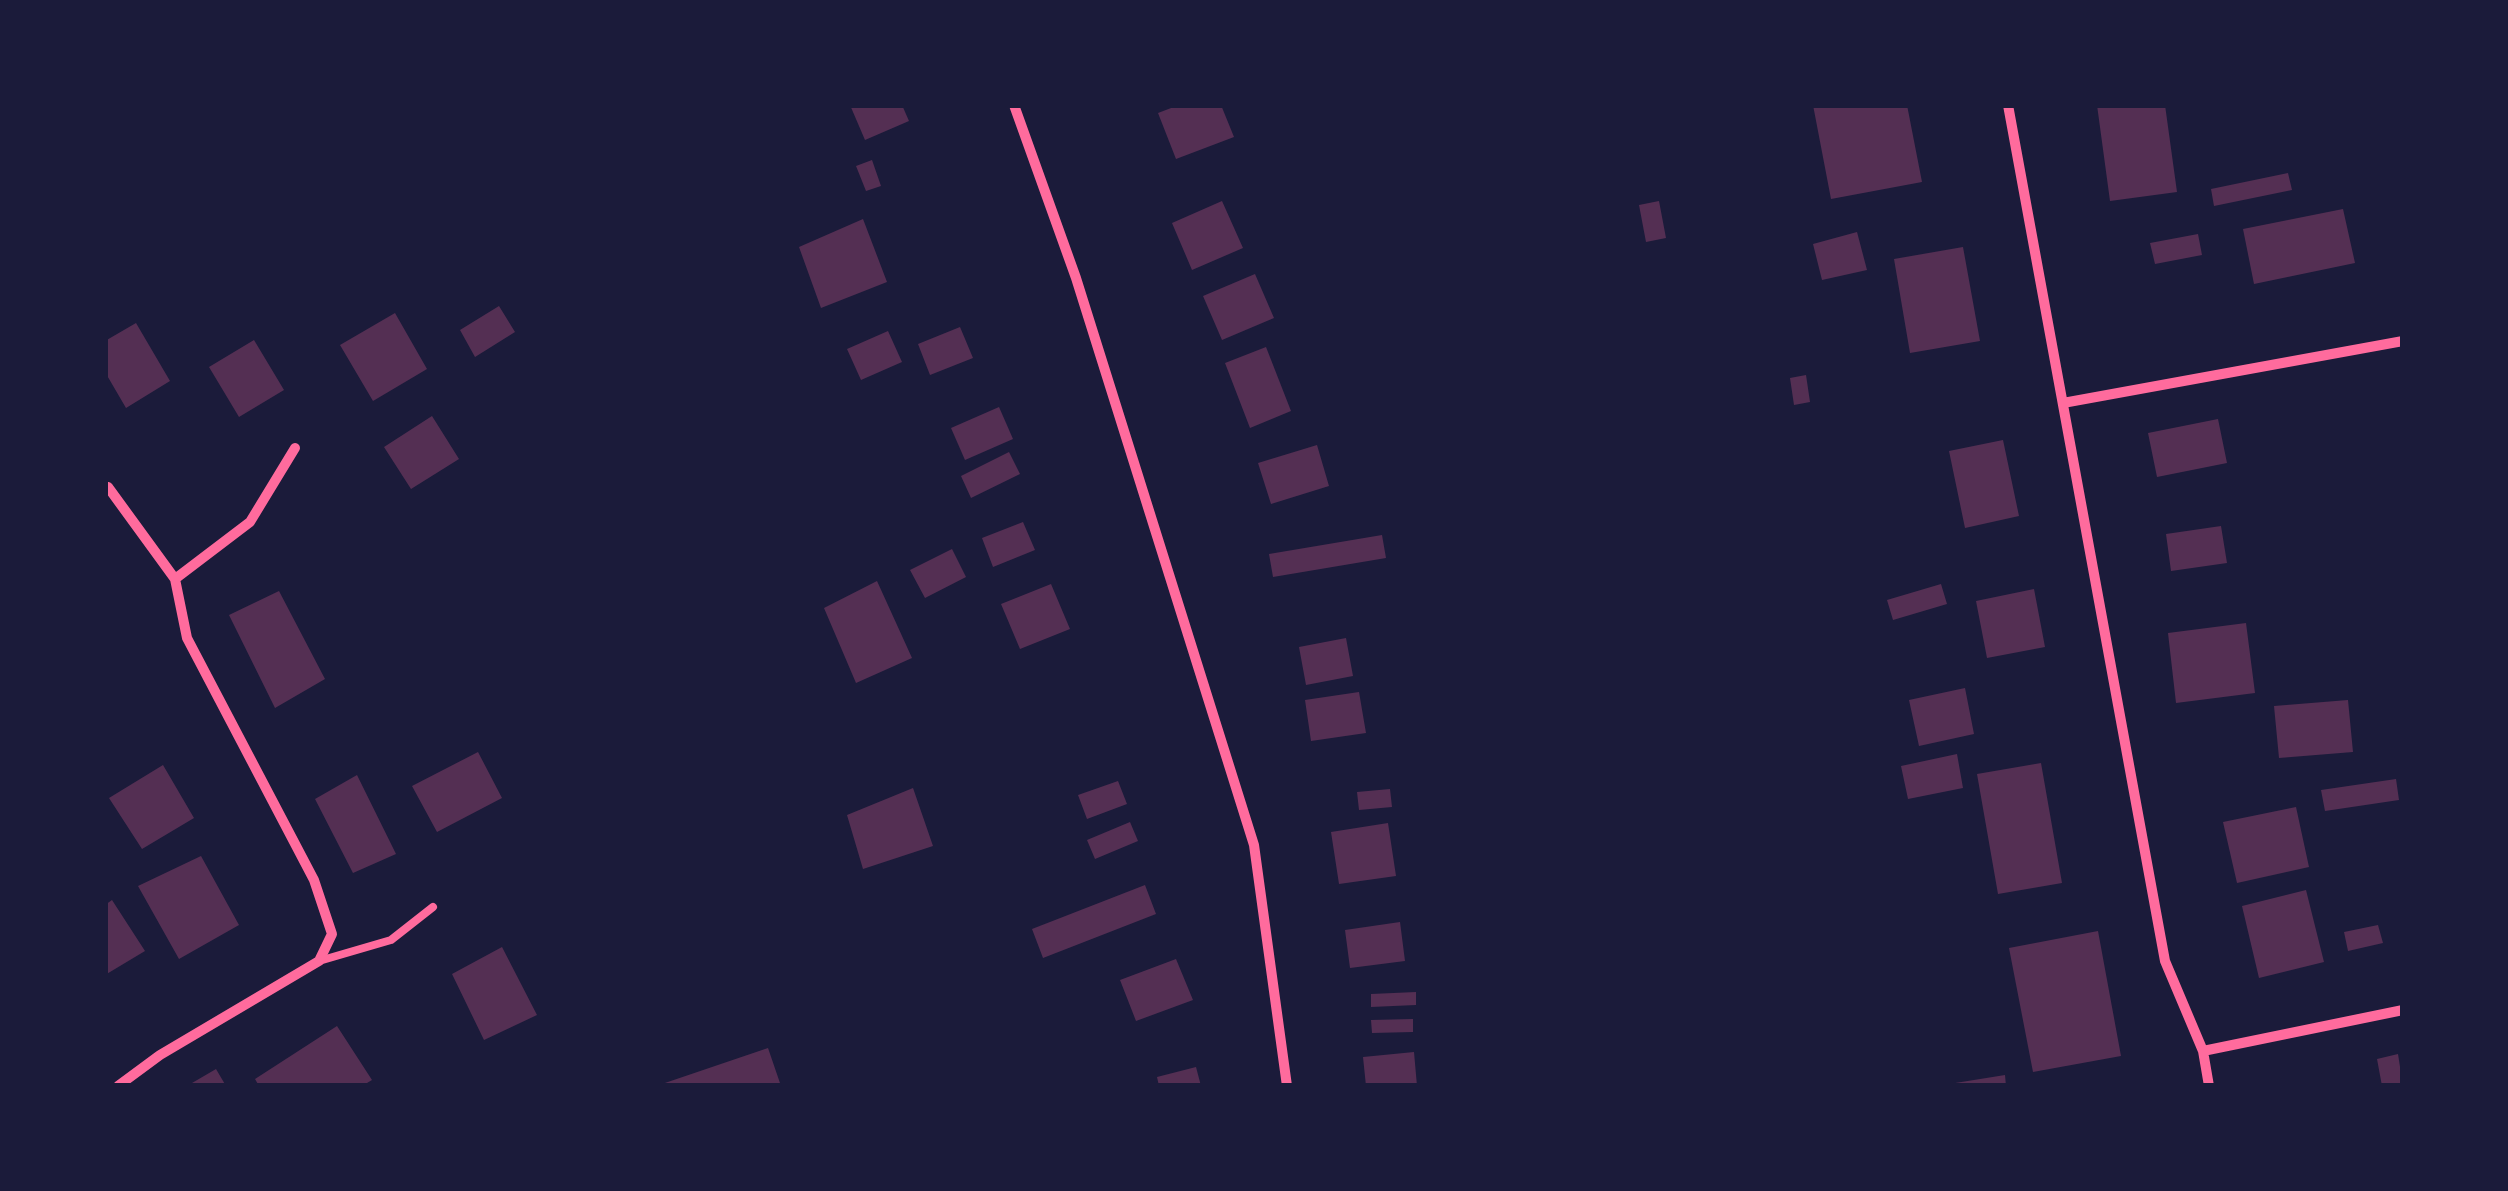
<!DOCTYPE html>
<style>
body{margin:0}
#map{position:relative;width:2508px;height:1191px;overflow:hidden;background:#1b1b3a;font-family:"DM Sans",sans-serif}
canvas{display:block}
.frame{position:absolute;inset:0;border:108px solid #1b1b3a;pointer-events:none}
</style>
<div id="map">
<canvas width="2508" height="1191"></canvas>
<div class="frame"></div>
</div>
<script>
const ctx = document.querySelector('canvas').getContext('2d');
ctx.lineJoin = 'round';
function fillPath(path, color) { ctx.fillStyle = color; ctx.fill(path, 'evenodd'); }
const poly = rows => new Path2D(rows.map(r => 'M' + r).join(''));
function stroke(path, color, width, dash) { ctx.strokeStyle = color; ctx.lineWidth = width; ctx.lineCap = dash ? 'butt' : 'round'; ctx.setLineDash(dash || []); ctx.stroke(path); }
const building = poly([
 [850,105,902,105,909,121,865,140],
 [1179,105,1221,105,1234,137,1176,159,1158,113],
 [1813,105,1907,105,1922,182,1831,199],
 [2097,105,2165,105,2177,192,2110,201],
 [872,160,881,186,866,191,856,166],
 [2288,173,2292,190,2214,206,2211,189],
 [1222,201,1243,248,1192,270,1172,223],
 [1659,201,1666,238,1646,242,1639,205],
 [2343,209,2355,263,2254,284,2243,229],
 [863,219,887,282,821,308,799,247],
 [1857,232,1867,270,1822,280,1813,244],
 [2198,234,2202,255,2155,264,2150,243],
 [1963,247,1980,341,1910,353,1894,259],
 [1255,274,1274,318,1222,340,1203,296],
 [499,306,515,332,475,357,460,330],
 [395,313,427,369,373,401,340,345],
 [136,323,170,381,126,408,105,372,105,341],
 [960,327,973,358,930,375,918,344],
 [888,331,902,362,861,380,847,349],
 [254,340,284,390,239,417,209,367],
 [1266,347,1291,411,1250,428,1225,363],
 [1806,375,1810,402,1794,405,1790,378],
 [999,407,1013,439,965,460,951,428],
 [432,416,459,459,411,489,384,447],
 [2218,419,2227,463,2157,477,2148,433],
 [2003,440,2019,516,1965,528,1949,451],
 [1317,445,1329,486,1271,504,1258,463],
 [1009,452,1020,474,971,498,961,476],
 [1023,522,1035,550,993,567,982,538],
 [2221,526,2227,563,2171,571,2166,534],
 [1382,535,1386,558,1273,577,1269,554],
 [952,549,966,577,925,598,910,570],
 [877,581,912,658,856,683,824,608],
 [1051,584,1070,629,1020,649,1001,604],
 [1941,584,1947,604,1893,620,1887,600],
 [2034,589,2045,647,1987,658,1976,601],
 [279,591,325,679,275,708,229,615],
 [2246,623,2255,693,2176,703,2168,633],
 [1346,638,1353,676,1306,685,1299,647],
 [1965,688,1974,734,1919,746,1909,700],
 [1359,692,1366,733,1311,741,1305,700],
 [2348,700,2353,752,2279,758,2274,706],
 [478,752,502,798,437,832,412,786],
 [1957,754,1963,788,1908,799,1901,766],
 [2041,763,2062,883,1998,894,1977,774],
 [163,765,194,818,142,849,109,798],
 [357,775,396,854,353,873,315,799],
 [2396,779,2399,800,2325,811,2321,790],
 [1118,781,1127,804,1087,819,1078,795],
 [913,788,933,846,863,869,847,815],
 [1390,789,1392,807,1359,810,1357,792],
 [2296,807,2309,867,2237,883,2223,822],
 [1130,822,1138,841,1095,859,1087,840],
 [1388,823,1396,876,1339,884,1331,832],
 [201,856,239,925,179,959,138,886],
 [1145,885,1156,914,1043,958,1032,929],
 [2306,890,2324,962,2259,978,2242,906],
 [112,900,145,951,105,975,105,905],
 [1400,922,1405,961,1350,968,1345,930],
 [2378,925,2383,943,2348,951,2344,932],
 [2098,931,2121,1056,2033,1072,2009,948],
 [502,947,537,1015,484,1040,452,974],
 [1176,959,1193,1000,1136,1021,1120,980],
 [1416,992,1416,1005,1371,1007,1371,994],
 [1413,1019,1413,1032,1372,1033,1371,1020],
 [337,1026,372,1080,362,1086,259,1086,255,1079],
 [768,1048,781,1086,659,1086,659,1085],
 [1414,1052,1417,1086,1366,1086,1363,1057],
 [2398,1054,2403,1086,2382,1086,2377,1059],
 [1196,1067,1201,1086,1159,1086,1157,1077],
 [216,1069,226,1086,194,1086,192,1083],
 [2005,1075,2006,1086,1950,1086,1949,1084]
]);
const service = poly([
 [319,961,391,940,433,907]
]);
const minor = poly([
 [1014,105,1076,278,1254,845,1287,1086],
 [2008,105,2165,961,2203,1051,2209,1086],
 [2063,403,2403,341],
 [108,487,175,579,187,638,314,880,332,934,319,961,160,1055,118,1086],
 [175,579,250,522,295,448],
 [2203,1051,2403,1010]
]);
fillPath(building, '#542f53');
stroke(service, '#ff6b9d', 8);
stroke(minor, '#ff6b9d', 10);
</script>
